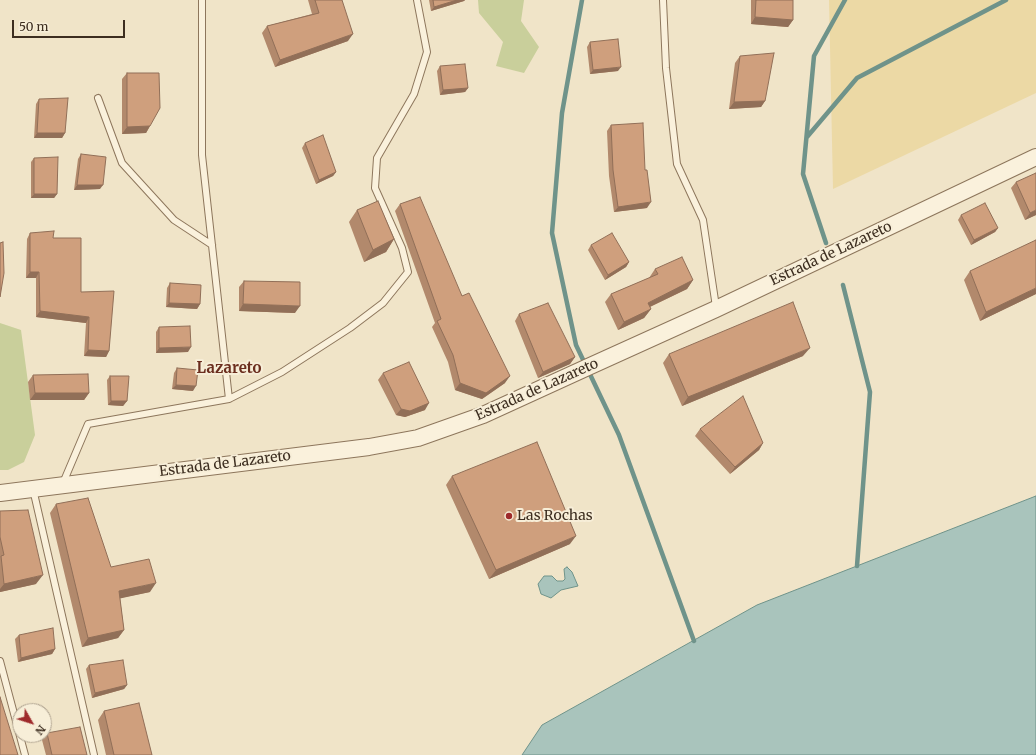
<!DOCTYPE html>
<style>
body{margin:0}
#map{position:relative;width:1036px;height:755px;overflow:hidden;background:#f0e4c8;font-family:Merriweather,serif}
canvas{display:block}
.north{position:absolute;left:12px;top:703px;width:40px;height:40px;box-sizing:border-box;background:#f7eed8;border:1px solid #ada18e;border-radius:50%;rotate:129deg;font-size:11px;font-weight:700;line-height:16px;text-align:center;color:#3d2e20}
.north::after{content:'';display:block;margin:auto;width:14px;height:18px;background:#9e2a2b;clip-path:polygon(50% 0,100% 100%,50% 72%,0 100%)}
.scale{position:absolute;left:12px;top:20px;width:113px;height:18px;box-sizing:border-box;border:2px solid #3d2e20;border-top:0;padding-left:5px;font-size:12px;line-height:14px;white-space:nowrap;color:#3d2e20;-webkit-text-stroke:3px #f7eed8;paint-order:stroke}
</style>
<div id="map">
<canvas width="1036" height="755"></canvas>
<div class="north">N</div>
<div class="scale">50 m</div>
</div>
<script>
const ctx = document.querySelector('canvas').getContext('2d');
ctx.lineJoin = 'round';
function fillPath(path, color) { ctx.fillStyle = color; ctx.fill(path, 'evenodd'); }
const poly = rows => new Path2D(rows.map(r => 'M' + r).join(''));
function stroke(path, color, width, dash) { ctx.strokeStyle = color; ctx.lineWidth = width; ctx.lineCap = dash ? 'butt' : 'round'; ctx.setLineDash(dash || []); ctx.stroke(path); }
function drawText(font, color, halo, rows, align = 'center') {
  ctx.font = font + ' Merriweather,serif'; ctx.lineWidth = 4; ctx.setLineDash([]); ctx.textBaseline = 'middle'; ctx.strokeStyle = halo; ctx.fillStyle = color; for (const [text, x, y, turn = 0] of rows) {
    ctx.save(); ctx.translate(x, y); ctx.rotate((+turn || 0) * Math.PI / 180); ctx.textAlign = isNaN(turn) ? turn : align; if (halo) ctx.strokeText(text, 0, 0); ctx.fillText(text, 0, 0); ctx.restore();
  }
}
const green = poly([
 [478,0,524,0,521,21,539,47,524,73,496,66,503,42,479,13],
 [0,323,21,330,35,435,24,462,8,470,0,470]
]);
const sand = poly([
 [829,0,1036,0,1036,93,833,189]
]);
const water = poly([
 [1036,496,1036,755,522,755,542,725,757,605,1036,496],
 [567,567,572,572,578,586,561,590,551,598,541,594,538,584,544,576,552,576,557,581,563,581,565,579,564,569,567,567]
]);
const stream = poly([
 [582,0,562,113,552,233,576,345,619,435,694,641],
 [807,137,857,78,1006,0],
 [826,243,803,174,814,56,845,0],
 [843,285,870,392,857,566]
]);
const service = poly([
 [663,0,666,68,677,164,703,220,716,307],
 [98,98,122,163,174,220,212,245],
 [229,399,282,372,350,328,383,303,408,272,402,248,375,188,377,158,414,94,427,52,417,0],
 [63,483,88,424,229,399,202,155,202,0],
 [33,489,94,755],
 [0,661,25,755]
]);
const tertiary = poly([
 [0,493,369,447,418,438,483,415,588,367,716,309,1036,157]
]);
const wall = poly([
 [308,0,342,0,348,41,275,67,262,33,267,26,312,14],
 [429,0,465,0,464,1,431,11],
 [751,0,793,0,793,20,788,27,751,24],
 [590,42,618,71,590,74,587,47],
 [740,56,765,101,761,107,729,109,735,63],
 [440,66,468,88,465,92,440,95,437,71],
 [127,73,150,126,146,133,122,134,122,79],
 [39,99,65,133,62,138,34,138,36,104],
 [611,125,645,170,647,208,614,212,609,176,607,131],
 [305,143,336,172,333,176,316,184,302,148],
 [81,154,100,189,74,190,78,159],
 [34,158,57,194,54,198,31,198,31,162],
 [1016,182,1036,215,1025,220,1011,188],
 [400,204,462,296,505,383,482,399,455,390,448,362,432,327,435,323,395,211],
 [357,210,394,239,386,252,364,262,349,222],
 [961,215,998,228,995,232,971,245,958,220],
 [30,233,53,238,81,292,109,351,106,357,84,356,86,323,36,317,36,278,26,278,27,239],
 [591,245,629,262,626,267,605,280,588,250],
 [655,269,693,280,687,289,650,307,651,309,644,318,618,330,605,302,611,294,649,278],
 [970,271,1036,294,980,321,964,280],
 [244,281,295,313,239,311,239,287],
 [170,283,200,304,197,309,166,307,167,288],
 [519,314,575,357,570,364,538,378,515,321],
 [159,327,188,352,156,353,156,332],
 [669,354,803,356,682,406,663,363],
 [177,368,193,391,172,389,174,373],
 [383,373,425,410,405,417,396,415,378,380],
 [33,375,89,393,84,400,30,400,28,382],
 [110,376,127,401,123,406,108,405,107,380],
 [700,429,763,443,759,450,730,474,695,436],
 [452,476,570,544,489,579,446,485],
 [56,504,111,567,150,592,120,598,124,630,118,638,82,647,50,513],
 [0,511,36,584,0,592],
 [19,635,55,649,52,654,18,662,15,639],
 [89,665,127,685,124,689,92,698,86,669],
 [104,711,152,755,106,755,98,720],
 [47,733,87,755,46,755,42,740]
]);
const shadedWall = poly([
 [457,0,465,0,464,1,431,11,434,7],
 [755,17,793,20,788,27,751,24],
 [353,34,348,41,275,67,280,60],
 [621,67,618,71,590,74,593,70],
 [468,88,465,92,440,95,443,90],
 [765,101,761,107,729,109,734,102],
 [150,126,146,133,122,134,127,127],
 [37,133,65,133,62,138,34,138],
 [336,172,333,176,316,184,319,180],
 [77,185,103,185,100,189,74,190],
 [34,194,57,194,54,198,31,198],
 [651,202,647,208,614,212,618,207],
 [1036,210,1036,215,1025,220,1030,213],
 [998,228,995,232,971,245,974,240],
 [394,239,386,252,364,262,373,250],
 [629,262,626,267,605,280,608,275],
 [30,272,39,272,36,278,26,278],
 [693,280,687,289,641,311,648,303],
 [1036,288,1036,294,980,321,986,312],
 [169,303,200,304,197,309,166,307],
 [243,304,300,306,295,313,239,311],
 [651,309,644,318,618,330,624,322],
 [40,311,89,317,86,323,36,317],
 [191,347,188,352,156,353,159,348],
 [810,348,803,356,682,406,688,397],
 [88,350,109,351,106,357,84,356],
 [575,357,570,364,538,378,543,372],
 [510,376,505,383,482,399,455,390,460,383],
 [176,385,196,386,193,391,172,389],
 [35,393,89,393,84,400,30,400],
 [111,401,127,401,123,406,108,405],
 [429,403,425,410,405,417,396,415,401,409],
 [763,443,759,450,730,474,735,467],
 [576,536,570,544,489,579,496,570],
 [43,575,36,584,0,592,0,589,4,584],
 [156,583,150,592,113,600,119,591],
 [124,630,118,638,82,647,88,638],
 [55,649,52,654,18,662,21,658],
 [127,685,124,689,92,698,95,693]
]);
const building = poly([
 [315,0,342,0,353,34,280,60,267,26,319,13,315,0],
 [433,0,457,0,434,7,433,0],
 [756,0,793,0,793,20,755,17,756,0],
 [618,39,621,67,593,70,590,42,618,39],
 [774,53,765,101,734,102,740,56,774,53],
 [465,64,468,88,443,90,440,66,465,64],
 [127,73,159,73,160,108,150,126,127,127,127,73],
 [68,98,65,133,37,133,39,99,68,98],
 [643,123,645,170,647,170,651,202,618,207,613,170,611,125,643,123],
 [323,135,336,172,319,180,305,143,323,135],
 [81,154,106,157,103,185,77,185,81,154],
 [58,157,57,194,34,194,34,158,58,157],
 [1036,173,1036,210,1030,213,1016,182,1036,173],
 [420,197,462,296,469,293,510,376,486,393,460,383,453,355,437,321,441,319,400,204,420,197],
 [378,201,394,239,373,250,357,210,378,201],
 [985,203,998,228,974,240,961,215,985,203],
 [54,231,53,238,81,238,81,292,114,291,109,351,88,350,89,317,40,311,39,272,30,272,30,233,54,231],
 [612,233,629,262,608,275,591,245,612,233],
 [1036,240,1036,288,986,312,970,271,1036,240],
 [3,242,4,273,0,297,0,243,3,242],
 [682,257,693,280,648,303,651,309,624,322,611,294,658,274,655,269,682,257],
 [244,281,300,282,300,306,243,304,244,281],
 [170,283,201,285,200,304,169,303,170,283],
 [793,302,810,348,688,397,669,354,793,302],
 [548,303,575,357,543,372,519,314,548,303],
 [190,326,191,347,159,348,159,327,190,326],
 [409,362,429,403,410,411,401,409,383,373,409,362],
 [177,368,198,370,196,386,176,385,177,368],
 [88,374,89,393,35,393,33,375,88,374],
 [110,376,129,376,127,401,111,401,110,376],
 [743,396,763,443,735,467,700,429,743,396],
 [537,442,576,536,496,570,452,476,537,442],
 [88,498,111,567,149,559,156,583,119,591,124,630,88,638,56,504,88,498],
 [28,510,43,575,4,584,1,556,4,555,0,537,0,511,28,510],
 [53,628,55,649,21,658,19,635,53,628],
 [123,660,127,685,95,693,89,665,123,660],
 [0,697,18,755,0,755,0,697],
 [139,703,152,755,114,755,104,711,139,703],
 [80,727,87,755,52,755,47,733,80,727]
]);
const markers = [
 [509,516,4,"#9e2a2b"]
];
const streetNames = [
 ["Estrada de Lazareto",831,254,-25],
 ["Estrada de Lazareto",537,390,-24],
 ["Estrada de Lazareto",225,464,-7]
];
const poiNames = [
 ["Las Rochas",517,516]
];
const neighbourhoodNames = [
 ["Lazareto",229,369]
];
fillPath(green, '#c9cf9b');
fillPath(sand, '#ecd9a5');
fillPath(water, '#a9c4bc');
stroke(water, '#6f938a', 1);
stroke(stream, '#6f938a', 4.5);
stroke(service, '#8d765c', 8);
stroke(tertiary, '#8d765c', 18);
stroke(service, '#faf1dc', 6);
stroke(tertiary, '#faf1dc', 16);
fillPath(wall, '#b2896c');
fillPath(shadedWall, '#916f58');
fillPath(building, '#cf9f7d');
stroke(building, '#916f58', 1);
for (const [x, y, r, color] of markers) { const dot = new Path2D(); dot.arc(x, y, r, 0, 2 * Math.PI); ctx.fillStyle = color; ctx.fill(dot); stroke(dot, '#f7eed8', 1.5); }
drawText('14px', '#3d2e20', '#f7eed8', streetNames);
drawText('14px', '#3d2e20', '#f7eed8', poiNames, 'left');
drawText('bold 15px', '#6b2e1e', '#f7eed8', neighbourhoodNames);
</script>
